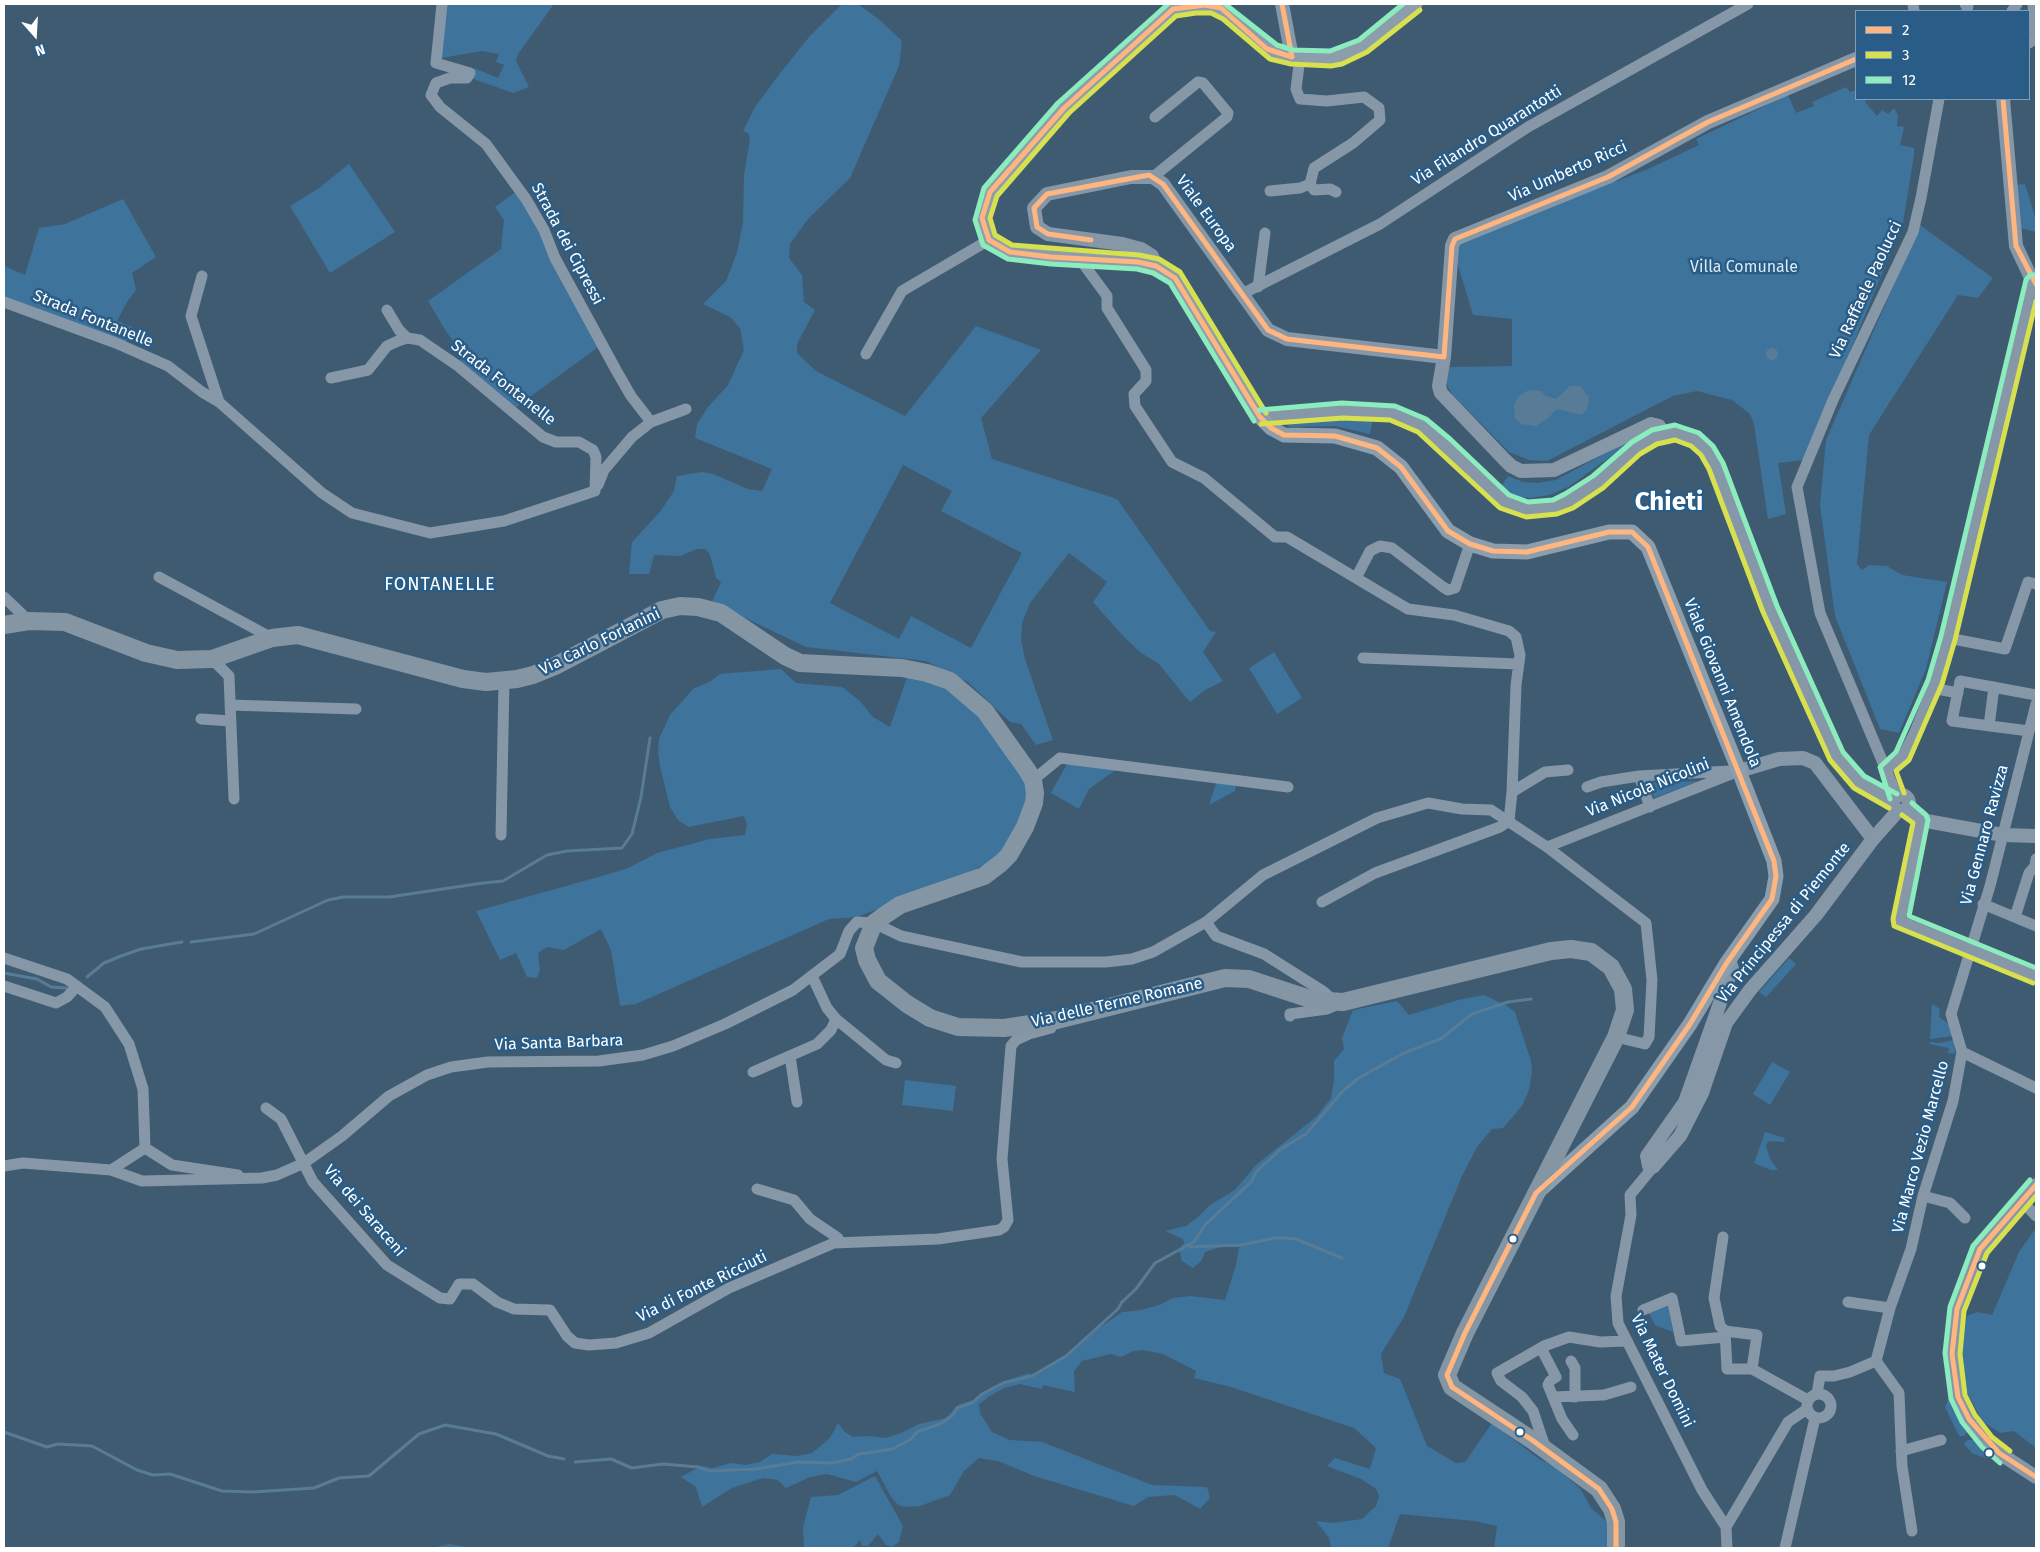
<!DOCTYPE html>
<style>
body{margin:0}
#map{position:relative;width:2040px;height:1552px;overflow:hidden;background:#3f5b71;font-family:"Fira Sans",sans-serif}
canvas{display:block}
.frame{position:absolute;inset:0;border:5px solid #fff;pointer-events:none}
.legend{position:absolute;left:1855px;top:10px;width:175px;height:90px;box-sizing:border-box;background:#295d87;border:1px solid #7f9eb7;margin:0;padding:6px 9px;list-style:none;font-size:15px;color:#fff}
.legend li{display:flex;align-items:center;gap:10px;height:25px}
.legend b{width:25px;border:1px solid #7f9eb7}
.north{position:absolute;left:10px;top:10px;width:50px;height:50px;-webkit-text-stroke:4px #295d87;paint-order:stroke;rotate:161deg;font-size:14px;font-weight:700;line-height:20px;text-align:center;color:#fff}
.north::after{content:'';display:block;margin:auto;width:18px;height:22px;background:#fff;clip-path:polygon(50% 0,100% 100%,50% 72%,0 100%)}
</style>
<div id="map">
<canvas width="2040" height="1552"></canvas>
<div class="frame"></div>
<ul class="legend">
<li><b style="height:6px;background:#ffb580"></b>2</li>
<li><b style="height:6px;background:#d7e150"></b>3</li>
<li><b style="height:6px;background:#8becbd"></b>12</li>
</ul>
<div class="north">N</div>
</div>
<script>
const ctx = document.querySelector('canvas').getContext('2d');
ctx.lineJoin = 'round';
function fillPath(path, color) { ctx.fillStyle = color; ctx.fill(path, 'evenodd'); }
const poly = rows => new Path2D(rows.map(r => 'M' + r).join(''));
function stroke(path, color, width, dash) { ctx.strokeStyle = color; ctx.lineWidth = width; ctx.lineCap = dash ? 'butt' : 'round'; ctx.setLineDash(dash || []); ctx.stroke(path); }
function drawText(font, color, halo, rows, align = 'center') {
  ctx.font = font + ' "Fira Sans",sans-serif'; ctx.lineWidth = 5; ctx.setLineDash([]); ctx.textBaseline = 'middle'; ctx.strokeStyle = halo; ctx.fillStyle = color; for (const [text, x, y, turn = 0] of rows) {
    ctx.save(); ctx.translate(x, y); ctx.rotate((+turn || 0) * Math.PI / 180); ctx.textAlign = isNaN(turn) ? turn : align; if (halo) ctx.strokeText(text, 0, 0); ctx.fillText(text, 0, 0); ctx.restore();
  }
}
const green = poly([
 [446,4,554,4,518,54,516,61,529,87,513,93,471,78,474,68,498,78,504,65,496,62,499,54,482,51,441,58],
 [842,4,858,4,881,21,902,41,899,66,850,178,808,219,790,244,789,258,802,275,804,302,815,310,797,344,797,353,816,371,905,416,976,326,1041,350,981,418,992,459,1117,499,1210,631,1216,632,1203,652,1223,681,1205,690,1190,702,1158,663,1141,653,1124,637,1093,602,1107,582,1069,553,1030,603,1022,623,1021,640,1025,659,1053,740,1036,745,1021,724,1010,722,968,682,926,661,806,647,712,602,721,582,716,578,710,555,706,549,697,549,680,556,654,555,649,574,629,574,632,542,660,512,674,491,677,476,702,472,713,474,748,489,762,491,772,469,695,438,697,424,708,407,728,385,744,350,740,328,730,317,703,304,726,281,737,253,743,222,744,175,750,139,748,133,743,131,755,107,778,76,809,37],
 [903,465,952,491,941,511,1022,553,971,648,911,616,899,639,830,603],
 [1846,87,1850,92,1856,90,1856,99,1868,99,1865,102,1877,116,1882,110,1888,114,1894,108,1898,115,1897,126,1904,127,1900,145,1914,148,1914,155,1903,223,1805,460,1778,463,1786,514,1768,519,1754,424,1750,414,1732,400,1697,391,1673,396,1547,461,1529,460,1509,452,1453,395,1445,382,1446,371,1451,367,1512,366,1512,319,1473,315,1454,252,1459,242,1648,169,1699,145,1696,139,1788,95,1796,113,1814,106,1812,102],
 [349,164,395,232,330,273,290,206,319,188],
 [2025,184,2036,220,2036,232,2020,228,2015,185],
 [517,191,601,345,515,408,459,364,463,353,447,333,428,301,501,249,504,220,495,207],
 [123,199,156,257,132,273,136,290,127,302,117,321,132,327,125,345,4,298,4,266,25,275,39,228,65,224],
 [1920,225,1993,278,1978,298,1958,295,1869,435,1857,564,1862,570,1869,565,1887,566,1902,575,1947,582,1926,669,1899,733,1880,729,1835,616,1820,505,1826,440],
 [1342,415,1373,418,1370,434,1335,426,1290,427,1282,421],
 [1645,432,1568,487,1549,495,1530,498,1514,497,1500,489,1508,476,1523,482,1538,483,1556,480],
 [1274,652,1302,698,1277,714,1249,668],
 [781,669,796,683,842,687,860,701,873,717,890,727,908,674,951,686,985,718,1032,793,1006,846,992,861,955,879,857,917,829,919,636,1004,620,1006,611,950,601,929,564,950,547,947,538,953,540,970,537,978,527,977,516,953,500,960,476,911,609,874,628,868,657,853,710,839,745,835,747,824,744,816,689,827,678,820,670,807,660,766,658,753,659,739,670,715,693,689,711,681,720,674],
 [1068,762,1118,768,1089,789,1079,809,1051,793],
 [1217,780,1236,783,1235,791,1209,805],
 [1699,781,1654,798,1649,783],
 [1789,958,1796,964,1766,997,1759,992],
 [1484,995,1507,1006,1515,1012,1531,1061,1532,1072,1529,1090,1522,1106,1503,1128,1492,1129,1477,1147,1462,1176,1404,1317,1381,1354,1384,1373,1400,1379,1427,1446,1456,1463,1465,1462,1492,1423,1538,1458,1556,1468,1581,1489,1591,1508,1607,1522,1610,1548,1494,1548,1497,1526,1474,1521,1400,1514,1388,1548,1331,1548,1329,1538,1316,1521,1333,1523,1362,1519,1376,1506,1379,1496,1376,1489,1361,1479,1327,1466,1335,1458,1370,1469,1376,1448,1354,1428,1231,1387,1194,1378,1196,1371,1163,1354,1143,1350,1133,1351,1121,1357,1111,1354,1082,1361,1074,1371,1075,1392,1043,1385,1042,1389,1020,1384,1004,1388,990,1396,979,1404,980,1413,992,1432,1010,1440,1042,1442,1152,1485,1207,1487,1210,1498,1200,1509,1175,1495,1148,1497,1134,1506,1034,1476,998,1461,979,1458,964,1471,950,1495,920,1506,906,1507,898,1505,891,1497,877,1471,856,1482,827,1474,810,1477,786,1488,778,1480,763,1478,732,1488,702,1507,696,1487,681,1477,701,1466,712,1468,731,1463,746,1465,760,1462,772,1454,797,1456,812,1453,830,1438,838,1423,844,1431,853,1437,868,1436,886,1438,901,1433,919,1424,946,1418,958,1405,973,1400,1004,1381,1030,1373,1028,1379,1034,1376,1065,1358,1099,1328,1122,1312,1141,1310,1159,1305,1173,1298,1190,1296,1225,1300,1236,1265,1239,1247,1220,1247,1205,1252,1202,1260,1193,1268,1182,1261,1179,1249,1184,1243,1183,1239,1165,1231,1186,1226,1198,1217,1210,1205,1235,1190,1256,1165,1317,1116,1331,1098,1334,1080,1334,1061,1344,1049,1342,1038,1353,1010,1397,1001,1409,1015,1458,1000],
 [1932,1004,1940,1009,1939,1017,1949,1024,1953,1036,1930,1039],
 [1954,1040,1955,1054,1948,1053,1949,1048,1929,1044,1930,1042,1939,1043],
 [1772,1062,1790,1072,1770,1105,1753,1094],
 [905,1080,956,1086,953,1111,902,1105],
 [1765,1132,1785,1138,1784,1142,1769,1141,1766,1145,1770,1159,1778,1170,1771,1170,1754,1163],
 [2036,1228,2036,1448,2014,1431,2000,1433,1982,1421,1959,1377,1959,1358,1967,1316,1977,1312,1992,1315,2019,1252],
 [1668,1304,1673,1332,1655,1325,1647,1310],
 [1951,1392,1957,1411,1969,1430,1964,1436,1959,1436,1945,1407],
 [1967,1440,1977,1440,1986,1447,1991,1456,1987,1458,1973,1454,1964,1444],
 [875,1476,903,1526,899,1542,892,1547,886,1545,878,1534,868,1546,862,1546,860,1540,853,1548,804,1548,803,1527,811,1497,838,1495],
 [450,1544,466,1547,470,1548,431,1548]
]);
const water = poly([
 '1766 354a6 6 0 1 1 12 0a6 6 0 1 1-12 0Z',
 [1570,386,1580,386,1589,397,1587,409,1582,415,1557,409,1547,419,1536,426,1521,424,1515,418,1514,404,1519,396,1529,390,1541,391,1546,396,1556,399]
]);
const stream = poly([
 [191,942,254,934,328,900,343,897,389,897,483,883,503,881,547,855,567,851,622,848,632,834,641,797,650,738],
 [4,973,37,979,51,987,66,988],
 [87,977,104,963,121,956,141,949,182,942],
 [1190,1247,1241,1245,1275,1238,1285,1238,1296,1239,1342,1258],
 [4,1432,47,1447,58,1444,92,1446,137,1470,153,1475,170,1474,222,1491,253,1492,314,1488,339,1478,369,1476,419,1434,445,1425,496,1434,548,1456,564,1459],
 [575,1462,611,1459,632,1468,663,1464,698,1467,710,1471,755,1469,799,1462,832,1463,851,1459,859,1454,893,1449,911,1439,917,1432,940,1424,953,1415,957,1408,972,1403,982,1394,1003,1383,1032,1376,1066,1356,1118,1309,1122,1302,1136,1289,1155,1263,1194,1242,1205,1225,1252,1181,1256,1172,1281,1149,1306,1134,1342,1092,1357,1079,1402,1054,1442,1038,1472,1014,1508,1002,1531,999]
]);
const minor = poly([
 [442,4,436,63,470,73,467,78,450,78,436,83,431,95,440,107,486,144,526,199,544,230,555,258,616,370,631,396,651,422],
 [1913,4,1914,11],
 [1965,4,1968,5,1967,11],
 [2012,11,2017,4],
 [2029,43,2036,37,2033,5],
 [1300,57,1296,89,1300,99,1327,101,1364,97,1379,108,1380,120,1353,143,1314,168,1310,184,1314,190,1330,189,1336,192],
 [1153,177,1227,117,1228,113,1203,83,1198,82,1155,117],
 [1270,191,1300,188,1310,184],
 [1079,258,1107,296,1107,308,1146,370,1146,381,1134,394,1135,406,1172,462,1204,478,1275,537,1287,537,1408,609,1454,615,1509,631,1516,637,1520,655,1516,685,1512,792,1509,821],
 [202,276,191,316,219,402,322,493,352,513,430,533,504,521,595,491],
 [1258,287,1265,233],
 [1242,294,1380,224,1528,127,1748,4],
 [4,302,116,343,168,366,202,392,219,402],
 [387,310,399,330,407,338],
 [866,354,902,291,989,240],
 [331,378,368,370,387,346,398,341,407,338,420,340,458,366,543,437,556,442,579,442,593,450,596,457,595,491],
 [598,485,604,470,632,437,651,422,686,409],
 [159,577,272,638],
 [1356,578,1370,551,1380,546,1392,548,1443,587,1448,590,1455,588,1470,544],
 [4,597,29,621],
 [1948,638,2005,649,2028,582,2036,584],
 [1363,658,1518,664],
 [212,659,229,676,234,799],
 [1932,688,1958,693],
 [230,705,356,709],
 [201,719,231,721],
 [1989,726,1994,687],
 [2029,731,1952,721,1960,681,2036,695],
 [1887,769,1902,757,1914,734,1935,682,1948,638,2033,282],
 [1639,776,1650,807],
 [1033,780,1060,758,1288,787],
 [1587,787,1601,782,1639,776,1730,771],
 [1512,792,1545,772,1568,770],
 [1897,796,1820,613,1797,487,1833,400,1913,232,1921,198,1939,99],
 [1921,820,1900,921,2036,976],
 [501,835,504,681],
 [1547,847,1739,771],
 [1322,902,1375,873,1500,827,1509,821],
 [1983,904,2036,926],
 [2015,917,2029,873,2035,866,2036,859],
 [1206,922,1216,936,1264,954,1324,992,1334,1001],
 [4,958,67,979,105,1007,129,1044,143,1089,145,1148],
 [812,976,827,1008,836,1019,886,1060,896,1063],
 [4,986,56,1003,67,997,77,986],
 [1290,1016,1290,1014,1327,1009,1336,1005],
 [1962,1052,2036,1088],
 [790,1056,797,1102],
 [753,1072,817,1044,831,1030,836,1019],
 [266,1108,281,1119,313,1182,387,1265,440,1298,450,1299,459,1284,473,1284,497,1302,514,1309,550,1310,567,1336,575,1343,589,1345,616,1343,649,1333,729,1288,834,1243,938,1239,999,1230,1004,1227,1008,1220,1002,1159,1011,1046,1016,1040,1029,1034,1051,1028],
 [145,1148,172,1165,238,1175],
 [4,1166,23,1163,111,1170,142,1181,262,1178,277,1175,304,1163,342,1136,389,1096,427,1075,451,1067,488,1062,599,1061,643,1055,673,1046,725,1024,793,990,840,954,849,931,857,922,874,923,901,936,1022,962,1106,962,1132,959,1153,952,1206,922,1263,875,1377,818,1428,803,1462,809,1491,810,1547,847,1646,923,1652,980,1649,1037,1645,1044,1616,1037],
 [1653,1167,1630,1195,1631,1215,1616,1296,1618,1323,1702,1490,1726,1527],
 [111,1170,145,1148],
 [757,1189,794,1200,810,1219,838,1238,839,1242],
 [1923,1196,1950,1203,1965,1218],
 [2022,1201,2036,1216],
 [1723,1237,1714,1298,1720,1326,1725,1331],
 [1848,1302,1890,1308],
 [1643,1310,1672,1298,1681,1341,1725,1337],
 [1725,1331,1757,1335,1752,1369,1727,1369,1725,1331],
 [1541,1348,1556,1377,1550,1381,1548,1385,1562,1419,1573,1435],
 [1571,1361,1575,1368,1575,1397],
 [1876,1361,1899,1393,1902,1466,1912,1531],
 [1752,1369,1808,1400],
 '1807 1406a12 12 0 1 1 24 0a12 12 0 1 1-24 0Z',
 [1817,1394,1820,1376,1834,1376,1850,1372,1876,1361,1890,1308,1911,1249,1923,1196,1953,1101,1962,1052,1951,1014,1990,886,2036,704],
 [1553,1397,1604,1395,1631,1387],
 [1546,1450,1533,1411,1522,1397,1501,1381,1497,1373,1544,1346,1569,1337,1600,1342,1626,1341],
 [1901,1451,1941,1440],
 [1727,1548,1726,1527,1788,1422,1807,1409],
 [1785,1548,1815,1418]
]);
const tertiary = poly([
 [1282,4,1292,57],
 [2003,99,2016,246,2033,282,2036,284],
 [1156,266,1152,256,1141,249,1122,244,1048,234,1037,227,1034,208,1047,194,1131,177,1153,177,1163,184,1268,330,1287,339,1444,357],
 [1260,417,1343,410,1392,413,1422,425,1445,444,1505,502,1527,510,1555,507,1569,501,1598,482,1636,448,1654,437,1675,432,1695,439,1707,450,1716,466,1770,609,1837,756,1859,782,1893,801],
 [1662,434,1659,426,1651,424,1554,470,1521,471,1511,466,1504,459,1441,393,1439,386,1444,357,1452,246,1455,239,1608,177,1708,122,1856,59],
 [1739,771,1779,759,1803,758,1815,763,1873,839],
 '1893 803a8 8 0 1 1 16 0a8 8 0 1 1-16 0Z',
 [1907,809,1921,820,2003,835,2036,836],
 [1729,960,1732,969,1685,1102,1647,1156,1649,1166,1653,1167,1680,1136,1702,1093,1726,1023,1750,990,1816,915,1873,839,1898,811],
 [2036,1185,1980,1249,1957,1309,1952,1354,1958,1397,1969,1419,1999,1453,2036,1477]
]);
const secondary = poly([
 [1415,4,1363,46,1340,57,1331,59,1292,57,1273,52,1227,13,1213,6,1196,5,1173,9,1064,108,990,192,982,218,989,240,1010,252,1051,257,1138,262,1156,266,1175,278,1260,417,1271,428,1284,435,1335,436,1377,448,1401,467,1448,531,1470,544,1493,551,1527,552,1609,532,1632,532,1648,547,1739,771,1774,861,1776,876,1772,899,1726,964,1690,1024,1632,1107,1539,1191]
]);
const primary = poly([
 [4,625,29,621,65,622,146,653,177,660,212,659,272,638,298,635,463,679,486,682,517,679,533,675,555,666,662,610,680,606,698,607,721,613,785,656,800,663,902,668,927,673,950,681,985,711,1027,770,1033,780,1035,793,1034,803,1025,827,1009,855,1001,863,984,876,900,905,885,915,874,923,864,948,867,960,878,981,907,1004,930,1018,958,1027,1004,1028,1057,1020,1225,978,1249,979,1313,1000,1343,1002,1551,951,1571,949,1591,952,1611,967,1623,989,1625,1010,1616,1037,1465,1333,1447,1375,1452,1387,1532,1440,1599,1489,1612,1509,1616,1522,1616,1548]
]);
const bus1 = poly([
 [1282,4,1292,57],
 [1292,57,1267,49,1221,8,1205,5,1173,9,1064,108,990,192,982,218,989,240,1010,252,1051,257,1138,262,1156,266,1175,278,1260,417,1271,428,1284,435,1335,436,1377,448,1401,467,1448,531,1470,544,1493,551,1527,552,1609,532,1632,532,1648,547,1774,861,1776,876,1772,899,1726,964,1690,1024,1632,1107,1536,1193,1465,1333,1447,1375,1452,1387,1532,1440,1599,1489,1612,1509,1616,1522,1616,1548],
 [2003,99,2016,246,2036,284],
 [1091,240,1048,234,1037,227,1034,208,1047,194,1149,175,1163,184,1268,330,1287,339,1444,357],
 [1444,357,1452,246,1455,239,1608,177,1708,122,1856,59],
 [2036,1185,1980,1249,1957,1309,1952,1354,1958,1397,1969,1419,1999,1453,2036,1477]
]);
const bus2 = poly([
 [1266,413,1180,272,1159,259,1139,255,1012,245,995,235,990,218,997,196,1069,113,1176,16,1196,13,1211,13,1223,19,1270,59,1291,64,1331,66,1342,64,1367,52,1420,10],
 [1261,424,1343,418,1390,420,1418,432,1500,508,1526,517,1557,514,1573,508,1603,488,1640,454,1657,444,1675,440,1691,446,1701,455,1709,469,1763,612,1830,760,1854,788,1889,808],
 [1904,793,1896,771,1909,760,1942,684,1955,640,2036,301],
 [1902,815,1913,823,1893,919,1894,926,2033,983],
 [2010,1451,1992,1437,1975,1415,1965,1395,1960,1354,1964,1311,1987,1253,2036,1196]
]);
const bus3 = poly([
 [1168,4,1058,103,984,188,975,220,983,245,1008,259,1051,264,1137,269,1153,273,1170,283,1254,421],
 [1225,4,1277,45,1293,50,1330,51,1359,40,1403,4],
 [1259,410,1342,403,1395,406,1426,419,1450,439,1509,495,1528,502,1553,500,1565,494,1593,476,1632,442,1652,430,1675,425,1699,433,1713,446,1723,463,1777,606,1843,752,1864,776,1897,794],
 [1890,799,1880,767,1896,752,1928,680,1941,636,2026,280,2030,275,2036,275],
 [1912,803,1926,815,1928,820,1909,916,2036,968],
 [2000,1463,1982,1447,1962,1422,1951,1399,1945,1353,1950,1307,1973,1246,2030,1180]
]);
const markers = [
 [1513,1239,4.5,"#fff"],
 [1982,1266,4.5,"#fff"],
 [1520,1432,4.5,"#fff"],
 [1989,1453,4.5,"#fff"]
];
const streetNames = [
 ["Via Filandro Quarantotti",1487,136,-32],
 ["Via Umberto Ricci",1568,172,-24],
 ["Viale Europa",1206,214,54],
 ["Strada dei Cipressi",567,244,62],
 ["Via Raffaele Paolucci",1866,290,-65],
 ["Strada Fontanelle",93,319,22],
 ["Strada Fontanelle",503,383,38],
 ["Via Carlo Forlanini",600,642,-26],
 ["Viale Giovanni Amendola",1722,683,68],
 ["Via Nicola Nicolini",1648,788,-22],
 ["Via Gennaro Ravizza",1985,835,-75],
 ["Via Principessa di Piemonte",1784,923,-51],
 ["Via delle Terme Romane",1117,1003,-13],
 ["Via Santa Barbara",559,1043,-2],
 ["Via Marco Vezio Marcello",1921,1147,-75],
 ["Via dei Saraceni",364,1211,49],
 ["Via di Fonte Ricciuti",702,1287,-26],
 ["Via Mater Domini",1662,1371,64]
];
const parkNames = [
 ["Villa Comunale",1744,268]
];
const neighbourhoodNames = [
 ["FONTANELLE",440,585]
];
const townNames = [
 ["Chieti",1669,503]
];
fillPath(green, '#3e739c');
fillPath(water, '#587c96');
stroke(stream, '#587c96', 3);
stroke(minor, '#8697a7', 11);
stroke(tertiary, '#8697a7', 14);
stroke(secondary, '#8c9dac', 15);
stroke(primary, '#8496a4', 18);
stroke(bus1, '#ffb580', 5);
stroke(bus2, '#d7e150', 5);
stroke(bus3, '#8becbd', 5);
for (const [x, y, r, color] of markers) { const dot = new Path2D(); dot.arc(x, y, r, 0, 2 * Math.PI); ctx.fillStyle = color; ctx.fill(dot); stroke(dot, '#295d87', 2); }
drawText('16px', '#fff', '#295d87', streetNames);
drawText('16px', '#d8eaf6', '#295d87', parkNames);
ctx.letterSpacing = '1px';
drawText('18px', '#fff', '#295d87', neighbourhoodNames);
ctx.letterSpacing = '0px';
drawText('bold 26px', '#fff', '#295d87', townNames);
</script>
